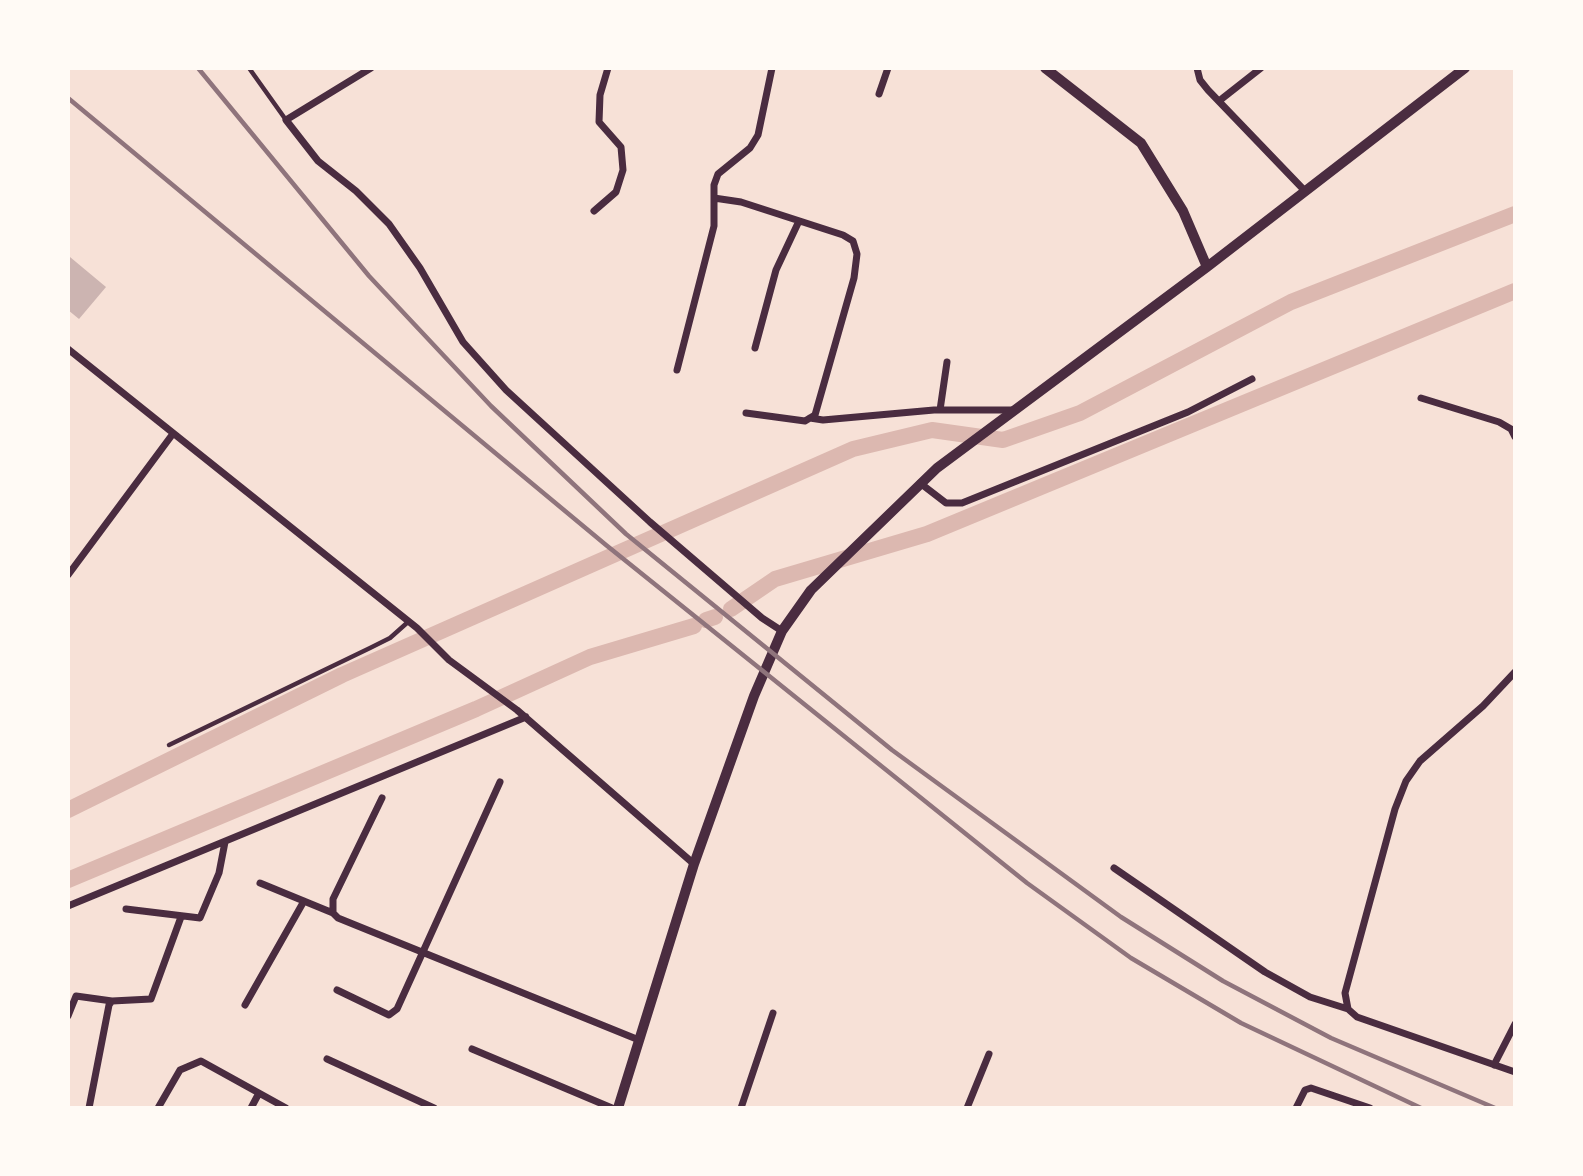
<!DOCTYPE html>
<style>
body{margin:0}
#map{position:relative;width:1583px;height:1176px;overflow:hidden;background:#f7e1d7;font-family:"DejaVu Sans",sans-serif}
canvas{display:block}
.frame{position:absolute;inset:0;border:70px solid #fffaf5;pointer-events:none}
</style>
<div id="map">
<canvas width="1583" height="1176"></canvas>
<div class="frame"></div>
</div>
<script>
const ctx = document.querySelector('canvas').getContext('2d');
ctx.lineJoin = 'round';
const poly = rows => new Path2D(rows.map(r => 'M' + r).join(''));
function stroke(path, color, width, dash) { ctx.strokeStyle = color; ctx.lineWidth = width; ctx.lineCap = dash ? 'butt' : 'round'; ctx.setLineDash(dash || []); ctx.stroke(path); }
function fillPath(path, color) { ctx.fillStyle = color; ctx.fill(path, 'evenodd'); }
const canal = poly([
 [731,609,775,579,927,534,1515,291],
 [706,620,715,617],
 [68,810,342,675,853,449,932,430,1003,440,1080,413,1291,302,1515,214],
 [68,880,476,709,590,657,694,626]
]);
const building = poly([
 [70,257,106,287,79,319,68,310]
]);
const service = poly([
 [249,68,286,120],
 [169,745,370,648,390,638,408,622]
]);
const minor = poly([
 [371,68,286,120,318,161,356,191,389,224,420,268,463,342,506,390,650,522,762,618,782,631],
 [1197,68,1200,80,1208,90,1305,191],
 [879,94,888,68],
 [1219,101,1261,68],
 [714,198,741,202,843,235,853,241,857,254,854,278,815,415,805,421,746,413],
 [594,211,616,192,623,170,621,147,599,122,600,95,608,68],
 [755,348,776,270,799,221],
 [68,349,417,628,449,660,517,710,694,864],
 [677,370,714,226,714,185,718,174,750,148,758,135,772,68],
 [1421,398,1499,422,1511,429,1515,437],
 [940,410,947,362],
 [810,418,823,420,934,410,1012,410],
 [920,483,946,503,962,503,1188,412,1252,379],
 [68,575,172,435],
 [1515,672,1483,706,1420,761,1406,781,1395,809,1345,993,1348,1009,1357,1017,1515,1072],
 [382,798,333,899,333,913,338,918,639,1040],
 [1114,868,1265,972,1310,997,1348,1009],
 [260,883,333,913],
 [68,906,526,717],
 [126,909,200,918,219,873,225,842],
 [337,990,389,1015,397,1009,500,782],
 [245,1005,304,901],
 [68,1016,76,996,112,1001],
 [472,1049,612,1108],
 [327,1059,434,1108],
 [1494,1065,1515,1024],
 [89,1108,109,1005,112,1001,151,999,181,917],
 [158,1108,180,1070,201,1061,286,1108],
 [251,1108,259,1093],
 [741,1108,773,1013],
 [967,1108,989,1054],
 [1296,1108,1305,1090,1311,1088,1370,1108]
]);
const tertiary = poly([
 [1045,68,1141,143,1183,211,1207,267],
 [618,1108,694,864,754,696,782,631,811,590,937,468,1207,267,1465,68]
]);
const rail = poly([
 [198,68,369,276,491,406,626,534,892,750,1121,917,1223,981,1331,1038,1495,1108],
 [68,98,606,545,1027,883,1131,958,1241,1023,1421,1108]
]);
stroke(canal, '#dcb8b0', 16);
fillPath(building, '#ccb4b1');
stroke(service, '#4a2c40', 4.5);
stroke(minor, '#4a2c40', 7);
stroke(tertiary, '#4a2c40', 10);
stroke(rail, '#8f747c', 4.5);
</script>
